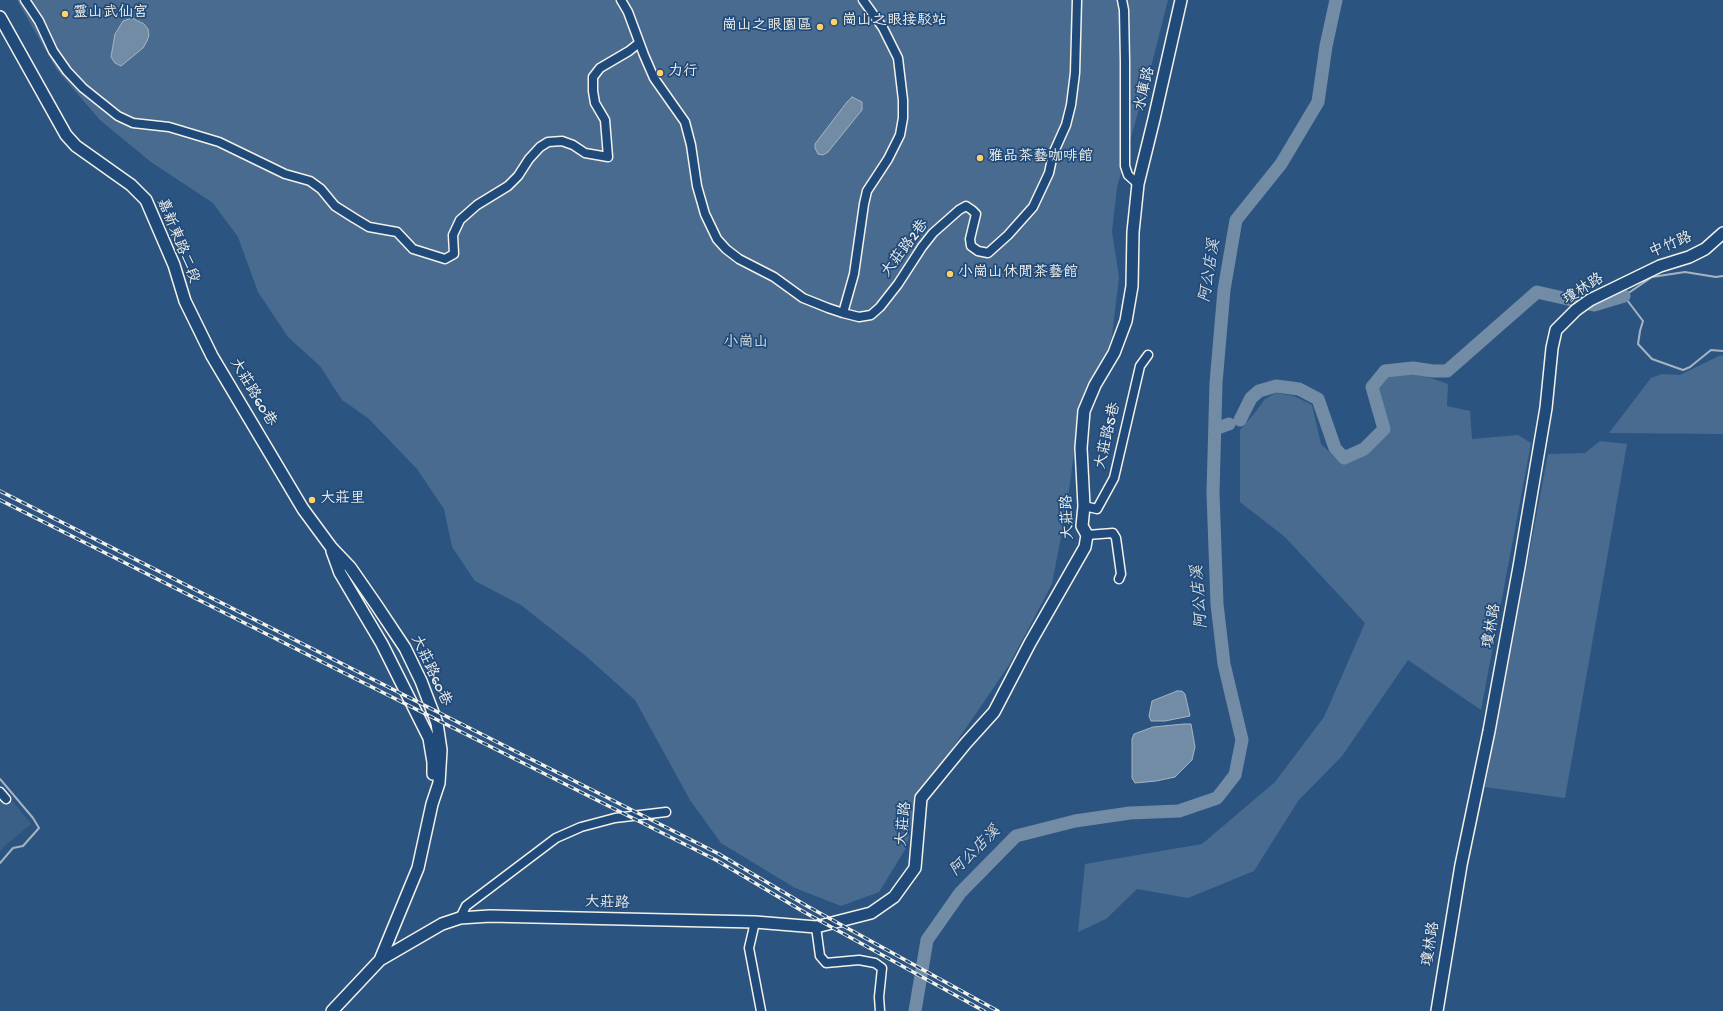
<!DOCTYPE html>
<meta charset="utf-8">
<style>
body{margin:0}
canvas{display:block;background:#2c5481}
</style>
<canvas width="1723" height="1011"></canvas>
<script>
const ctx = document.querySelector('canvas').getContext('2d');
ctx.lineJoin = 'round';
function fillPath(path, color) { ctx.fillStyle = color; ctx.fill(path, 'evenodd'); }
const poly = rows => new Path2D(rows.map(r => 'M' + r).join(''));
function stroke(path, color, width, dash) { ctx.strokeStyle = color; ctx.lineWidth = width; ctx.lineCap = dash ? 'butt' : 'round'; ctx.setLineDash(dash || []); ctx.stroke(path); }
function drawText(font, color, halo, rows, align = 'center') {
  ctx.font = font + ' "Gochi Hand","LXGW WenKai TC",sans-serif'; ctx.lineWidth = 3.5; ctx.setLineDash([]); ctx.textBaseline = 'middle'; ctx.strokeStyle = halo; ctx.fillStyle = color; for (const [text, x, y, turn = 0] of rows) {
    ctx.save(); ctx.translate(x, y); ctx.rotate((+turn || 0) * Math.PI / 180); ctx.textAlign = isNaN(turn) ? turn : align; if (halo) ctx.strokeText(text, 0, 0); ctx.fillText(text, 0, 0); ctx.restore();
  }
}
const built = poly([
 [0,786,31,824,7,844,0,851]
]);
const green = poly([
 [17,0,1168,0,1152,63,1117,187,1112,232,1119,277,1112,336,1075,446,1067,505,1052,584,1009,665,917,800,906,848,879,892,841,906,795,888,721,843,690,800,635,700,587,657,521,605,475,581,452,547,444,509,417,469,368,418,342,400,320,366,288,337,258,292,238,237,213,203,151,162,100,120,57,70],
 [1721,355,1723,356,1723,434,1609,433,1651,378,1662,374,1680,375],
 [1416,373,1448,384,1447,406,1470,411,1472,439,1518,435,1531,443,1481,710,1408,660,1342,756,1298,801,1254,871,1188,898,1137,889,1106,919,1078,932,1085,864,1202,844,1275,782,1324,717,1365,623,1285,537,1240,502,1240,430,1254,414,1265,399,1276,393,1294,396,1312,405,1321,444,1341,464,1352,461,1371,450,1388,433,1388,421,1378,390,1389,376],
 [1600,441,1627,444,1565,798,1485,787,1548,454,1585,453]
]);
const water = poly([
 [132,18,144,24,148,29,149,35,147,41,143,48,121,66,115,63,111,57,115,34,123,21,132,18],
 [852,97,862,102,862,110,828,152,823,155,818,154,815,148,815,144,847,102,852,97],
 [1177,691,1182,691,1185,694,1190,716,1165,721,1151,721,1149,716,1152,701,1177,691],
 [1184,724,1191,724,1195,747,1192,760,1175,777,1156,781,1135,783,1132,778,1132,739,1134,734,1153,727,1184,724]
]);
const stream = poly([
 [1723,276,1716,277,1685,272,1652,277,1624,296,1643,321,1640,331,1638,344,1652,359,1683,370,1690,367,1711,350,1723,351],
 [0,779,33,818,39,828,23,846,13,848,0,863]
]);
const river = poly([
 [1240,420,1251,398,1259,391,1276,386,1299,389,1318,399,1335,448,1344,458,1364,449,1384,429,1372,387,1385,371,1413,368,1433,371,1447,371,1537,292,1594,305,1624,296],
 [1215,429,1229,424],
 [915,1011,927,940,960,893,1016,836,1075,821,1130,813,1179,811,1217,798,1235,775,1242,740,1224,664,1217,604,1213,493,1216,383,1224,290,1236,220,1281,164,1318,102,1326,46,1336,0]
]);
const street = poly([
 [25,0,39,21,53,51,67,71,83,88,118,116,133,123,169,127,219,142,285,174,310,181,321,189,335,206,354,218,369,227,397,232,413,249,445,259,454,254,453,235,460,220,477,205,508,186,518,176,529,159,540,147,548,142,562,141,573,145,585,153,608,157,605,120,595,103,593,91,593,77,600,68,629,51,639,43],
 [621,0,628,12,644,55,654,78,685,122,691,145,697,186,705,214,717,239,726,249,739,259,774,277,803,298,828,308,843,313],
 [863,0,883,28,898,58,903,100,903,118,900,135,888,159,867,191,864,204,854,274,843,313,859,317,871,315,880,307,898,284,922,247,933,233,959,210,966,206,972,210,976,214,970,239,971,246,978,251,988,253,1008,235,1033,207,1049,173,1053,154,1066,125,1071,105,1075,73,1077,0],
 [1122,0,1124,10,1125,62,1125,166,1128,175,1138,184],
 [1084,506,1097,509,1114,478,1140,366,1148,355],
 [1087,535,1113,533,1116,538,1121,574,1119,579],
 [0,792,6,799],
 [460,918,466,906,556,838,581,827,615,818,666,812],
 [755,922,749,948,761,1011],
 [816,927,820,956,826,963,859,960,875,963,882,968,879,997,880,1011]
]);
const secondary = poly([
 [0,17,66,135,76,146,131,185,146,200,174,265,185,301,212,356,303,509,331,547,350,567,377,606,405,648,421,681,437,723,441,750,439,783,432,804,418,868,380,960],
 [332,551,340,573,382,644,429,738,433,762,433,774],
 [332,1011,380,960,442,924,460,918,490,916,755,922,816,927,871,913,894,897,915,868,921,798,966,743,994,712,1030,643,1085,547,1087,535,1082,526,1084,506,1081,448,1084,411,1095,385,1114,353,1126,321,1132,286,1133,232,1138,184,1154,119,1181,0],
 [1437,1011,1461,865,1489,731,1519,567,1546,408,1552,348,1556,330,1576,310,1590,300,1660,266,1689,257,1705,249,1723,233]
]);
const rail = poly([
 [0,491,719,854,807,906,998,1011],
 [0,500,716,860,804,912,984,1011]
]);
const markers = [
 [65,14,4,"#ffd166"],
 [834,22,4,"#ffd166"],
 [820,27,4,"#ffd166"],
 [660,73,4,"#ffd166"],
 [980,158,4,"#ffd166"],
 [950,274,4,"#ffd166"],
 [312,500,4,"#ffd166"]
];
const poiNames = [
 ["靈山武仙宮",73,14],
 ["崗山之眼接駁站",842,22],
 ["崗山之眼園區",812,27,"right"],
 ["力行",668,73],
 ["雅品茶藝咖啡館",988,158],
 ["小崗山休閒茶藝館",958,274],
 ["大莊里",320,500]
];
const streetNames = [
 ["水庫路",1146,89,-77],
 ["嘉新東路二段",177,241,68],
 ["中竹路",1671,246,-22],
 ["大莊路2巷",906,249,-53],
 ["瓊林路",1584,290,-32],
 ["大莊路60巷",252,393,59],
 ["大莊路5巷",1109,436,-77],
 ["大莊路",1069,517,-92],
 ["瓊林路",1493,626,-80],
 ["大莊路60巷",430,671,65],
 ["大莊路",905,824,-84],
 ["大莊路",607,904,2],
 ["瓊林路",1432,944,-81]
];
const parkNames = [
 ["小崗山",746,344]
];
const waterNames = [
 ["阿公店溪",1211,271,-81],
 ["阿公店溪",1201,597,-94],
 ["阿公店溪",976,852,-45]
];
fillPath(built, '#3b6088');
fillPath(green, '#496b90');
fillPath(water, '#738ca6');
stroke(water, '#a7b4c0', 1);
stroke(stream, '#a7b4c0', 2);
stroke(river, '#738ca6', 13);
stroke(street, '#f4f1e8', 11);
stroke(secondary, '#f4f1e8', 14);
stroke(street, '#1f4a7a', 8);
stroke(secondary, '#1f4a7a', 11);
stroke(rail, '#f4f1e8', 3.5);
stroke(rail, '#1f4a7a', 2, [6]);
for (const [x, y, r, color] of markers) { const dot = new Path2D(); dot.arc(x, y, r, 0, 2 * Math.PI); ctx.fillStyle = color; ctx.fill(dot); stroke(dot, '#1f4a7a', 1.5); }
drawText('15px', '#f4f1e8', '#1f4a7a', poiNames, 'left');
drawText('15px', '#f4f1e8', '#1f4a7a', streetNames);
drawText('15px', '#dadddb', '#1f4a7a', parkNames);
drawText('italic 16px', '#dadddb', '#1f4a7a', waterNames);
</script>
